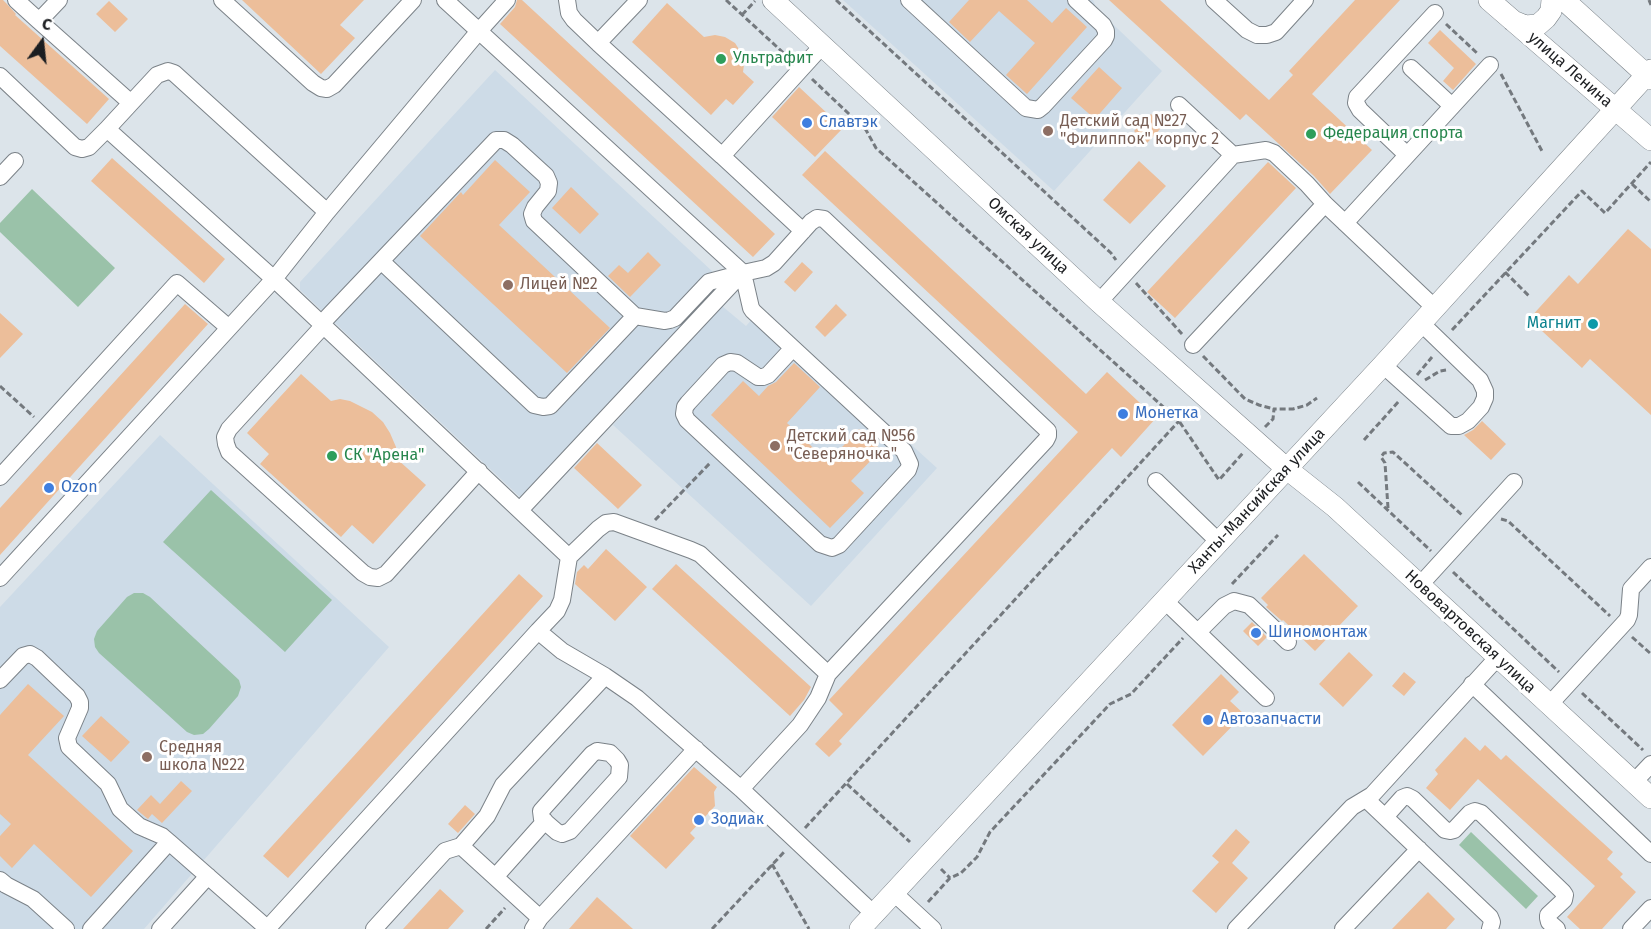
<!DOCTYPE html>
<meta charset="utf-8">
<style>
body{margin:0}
#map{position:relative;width:1651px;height:929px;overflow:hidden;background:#dce4ea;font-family:"Fira Sans",sans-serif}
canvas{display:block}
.north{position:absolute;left:12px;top:12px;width:60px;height:60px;-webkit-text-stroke:4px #fff;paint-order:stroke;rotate:15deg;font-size:16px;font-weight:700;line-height:24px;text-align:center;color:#1c1e21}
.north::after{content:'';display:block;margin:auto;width:21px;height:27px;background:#1c1e21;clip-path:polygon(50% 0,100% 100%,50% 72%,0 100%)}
</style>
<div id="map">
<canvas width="1651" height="929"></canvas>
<div class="north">С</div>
</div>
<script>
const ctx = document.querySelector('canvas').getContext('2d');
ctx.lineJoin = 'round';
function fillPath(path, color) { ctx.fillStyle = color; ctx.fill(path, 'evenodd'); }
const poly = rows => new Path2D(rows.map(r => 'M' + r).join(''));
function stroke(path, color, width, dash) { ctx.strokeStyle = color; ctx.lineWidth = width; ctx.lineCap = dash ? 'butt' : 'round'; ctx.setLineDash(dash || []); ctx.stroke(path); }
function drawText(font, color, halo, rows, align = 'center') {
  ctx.font = font + ' "Fira Sans",sans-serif'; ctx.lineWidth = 6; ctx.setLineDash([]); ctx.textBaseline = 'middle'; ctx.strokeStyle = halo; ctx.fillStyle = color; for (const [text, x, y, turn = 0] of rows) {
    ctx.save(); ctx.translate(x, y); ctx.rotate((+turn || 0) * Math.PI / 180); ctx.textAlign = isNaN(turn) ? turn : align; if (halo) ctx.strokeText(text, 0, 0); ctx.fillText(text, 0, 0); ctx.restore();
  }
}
const built = poly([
 [843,0,1093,0,1097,9,1162,71,1054,191],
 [495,70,712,271,718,288,520,497,300,290,300,282],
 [722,306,746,326,761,309,937,468,811,606,613,425],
 [160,435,389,647,144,929,0,929,0,607]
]);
const green = poly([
 [32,189,115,268,78,307,0,232,0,223],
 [211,490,332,600,285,652,163,542],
 [134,593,143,593,150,597,239,680,241,687,238,696,209,729,203,734,194,735,187,732,99,653,95,647,94,639,97,631,127,597],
 [1471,832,1538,896,1526,909,1459,845]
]);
const building = poly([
 [0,0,3,0,6,3,16,14,15,15,109,99,87,124,0,46],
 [242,0,364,0,340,25,355,38,321,74],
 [517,0,522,0,775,234,753,257,500,24,515,7],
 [969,0,1027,0,1052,23,1066,8,1087,27,1027,94,1006,75,1035,43,999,11,970,42,949,22],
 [1109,0,1160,0,1269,100,1293,75,1289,71,1355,0,1400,0,1312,94,1372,150,1330,194,1314,176,1246,114,1240,120],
 [109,1,128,19,115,32,96,14],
 [667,3,704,37,715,35,725,37,735,43,742,54,744,65,743,72,754,82,733,105,726,99,711,115,632,42],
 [1440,30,1476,64,1453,90,1443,81,1454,68,1428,43],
 [1099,67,1122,88,1095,119,1071,98],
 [799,87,843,128,815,157,772,117],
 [1151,114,1163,126,1147,143,1134,131],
 [825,151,1086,394,1107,372,1156,418,1121,457,1112,448,839,741,842,744,829,757,815,744,843,714,829,700,1078,432,802,175],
 [112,158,225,259,204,283,91,181],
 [495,160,530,192,499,225,610,328,567,373,420,236,461,192,463,195],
 [1139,161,1166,186,1130,224,1103,200],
 [1268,162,1296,188,1175,318,1147,292],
 [571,187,599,214,580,234,552,208],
 [1628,229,1651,249,1651,415,1590,359,1582,368,1529,319,1569,275,1578,284],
 [648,252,661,265,630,297,608,276,619,265,628,273],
 [802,262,813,272,795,292,784,282],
 [185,304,208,324,0,555,0,508],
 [836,304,847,315,825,337,815,327],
 [0,313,23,334,0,358],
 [794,363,820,387,787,423,828,462,859,429,881,450,851,481,864,493,830,528,711,415,743,381,759,396,768,386,776,382],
 [301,374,331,401,340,399,350,401,372,412,383,422,390,433,396,447,397,459,426,485,373,544,352,525,341,537,260,464,269,454,247,433],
 [1482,421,1506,444,1491,460,1464,435,1473,430],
 [597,443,642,485,618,509,574,468],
 [606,549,647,587,615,621,575,584,577,572,584,565,588,569],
 [1304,554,1358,606,1315,651,1283,620,1282,621,1266,607,1268,605,1261,598],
 [676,564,811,687,804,700,790,716,652,589],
 [519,574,543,596,288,878,263,856],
 [1252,622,1267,637,1258,646,1243,631],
 [1349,652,1373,675,1343,707,1319,684],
 [1404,672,1416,682,1404,696,1392,686],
 [1221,674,1239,692,1230,701,1244,714,1203,756,1172,725],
 [28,684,64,716,28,755,133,851,91,897,34,844,12,868,0,856,0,836,11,824,0,814,0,715],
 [101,716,130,742,111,762,82,736],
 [1465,737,1480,751,1485,745,1501,760,1506,755,1613,852,1607,859,1623,874,1620,877,1636,892,1602,929,1580,929,1567,917,1595,886,1478,779,1450,810,1426,788,1438,774,1435,770],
 [694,767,717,787,714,792,715,806,690,833,695,838,666,869,630,836],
 [181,781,192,791,162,823,152,814,148,819,137,810,151,795,160,804],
 [465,805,475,814,458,833,448,824],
 [1236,829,1250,842,1232,863,1248,878,1216,913,1192,891,1219,862,1212,856],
 [440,889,464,911,448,929,403,929],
 [1428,892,1455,919,1446,929,1392,929],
 [597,897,633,929,569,929]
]);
const path = poly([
 [726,0,789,58],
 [836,0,1111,253,1116,260],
 [1649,0,1651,5],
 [742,15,755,1],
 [1446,24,1478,54],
 [1501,74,1543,153],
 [812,79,866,130,876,148,1179,421,1219,480,1243,453],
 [1632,184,1651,202],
 [1505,272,1529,296],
 [1136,283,1182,334],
 [1452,330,1582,191,1605,213,1651,162],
 [1203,356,1245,399,1259,405,1274,409],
 [1417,375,1432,357],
 [1425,380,1440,371,1446,370],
 [0,386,34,417],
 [1265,427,1273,419,1274,409,1293,409,1307,405,1317,398],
 [1364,440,1400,400],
 [1358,482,1431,551],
 [1388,508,1385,463,1381,457,1384,453,1393,452,1463,516],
 [1501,519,1508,521,1610,616],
 [655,520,711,462],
 [1453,572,1559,672],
 [1232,584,1278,535],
 [1632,637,1651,654],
 [1582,693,1643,750],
 [847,784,910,842],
 [805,828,1179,421],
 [772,864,809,929],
 [941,869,950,878],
 [928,902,950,878,961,873,977,857,990,832,1110,704,1131,694,1183,638],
 [486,929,505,908],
 [712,929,785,851]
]);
const minor = poly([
 [16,0,39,21,59,0],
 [222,0,313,83,321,88,327,89,334,85,413,0],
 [445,0,743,273,766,268,774,263,811,222,817,218,824,219,1048,431,1048,436,1046,440,828,674,818,698,800,725,741,789],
 [567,0,569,13,574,20,598,43],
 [639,0,598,43,722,156],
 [909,0,1026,108,1038,110,1043,106,1104,40,1106,36,1106,31,1103,25,1076,0],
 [1214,0,1247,30,1257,35,1267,35,1276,32,1305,0],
 [39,21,131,103,107,129,274,279,569,557,562,600,557,611,538,631,562,651,605,676,637,698,741,789,874,914],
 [1411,68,1452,106],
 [0,76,75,147,82,149,89,147,107,129],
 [131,103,157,75,168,71,174,73,327,212],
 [1179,105,1233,155],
 [1407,155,1360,110,1356,103,1357,97,1435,13],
 [0,177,15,161],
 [1345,223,1490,65],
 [803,231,722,156,822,46],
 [381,261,534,405,543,407,550,406,635,316,665,321,670,320,675,318,709,282,743,273],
 [743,273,751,308,753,311,904,451,910,464,908,470,839,545,832,548,820,544,687,420,684,414,685,407,688,403,723,365,730,362,737,363,758,377,763,377,768,375,793,348],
 [1099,302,1233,155,1266,150,1274,153,1307,184,1325,204,1435,308],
 [322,323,496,140,504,140,512,145,546,176,549,183,548,191,535,207,532,214,534,221,635,316],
 [324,325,229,429,225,437,226,444,229,452,363,573,370,577,378,578,386,574,479,471],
 [1193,345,1325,204],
 [1383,365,1451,426,1459,426,1468,421,1481,407,1485,398,1485,391,1480,380,1421,323],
 [0,477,177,283,229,328],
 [1156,481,1219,542],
 [520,510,742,273],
 [569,557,598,529,606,523,614,522,691,550,700,554,828,674],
 [0,578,274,279,327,212,479,31,507,0],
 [1420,585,1514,482],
 [1165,601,1266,698],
 [1198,632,1224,606,1234,601,1249,605,1288,642],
 [0,680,23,656,30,654,37,658,77,696,80,702,80,708,67,738,69,747,108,784,120,809,139,826,162,836,169,842],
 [1472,684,1651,854],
 [1549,705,1627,620,1629,615,1631,589,1651,567],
 [597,751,610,753,617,760,620,765,619,777,570,831,562,834,557,832,542,819,541,811,592,754,597,751],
 [1634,782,1651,764],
 [1367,800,1490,917,1492,922,1490,929],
 [1385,817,1402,798,1407,796,1413,799,1445,830,1450,831,1454,830,1470,813,1475,811,1481,813,1563,892,1565,895,1564,900,1548,915,1548,918,1549,922,1557,929],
 [461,846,540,918],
 [496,876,545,821],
 [0,880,6,885,33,899,66,929],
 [894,893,933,929],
 [91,929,169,842,267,928],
 [160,929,208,876],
 [267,929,538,631],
 [374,929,445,851,461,846,487,816,503,785,605,676],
 [533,929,540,918,696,749],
 [1236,929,1352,807,1372,795,1498,657],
 [1343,929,1419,849],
 [1631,929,1651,908]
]);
const major = poly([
 [773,0,1099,302,1287,469,1335,507,1651,798],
 [1489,0,1651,140],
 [1564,0,1651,79],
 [1513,21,1525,26,1538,25,1546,18,1551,11,1552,0],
 [860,929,1383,365,1651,70]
]);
const markers = [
 [721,59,6,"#2e9e5b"],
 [807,123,6,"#3f7fe0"],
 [1048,131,6,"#8d6e63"],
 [1311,134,6,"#2e9e5b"],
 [508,285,6,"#8d6e63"],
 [1593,324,6,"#0f9aa8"],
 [1123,414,6,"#3f7fe0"],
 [775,446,6,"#8d6e63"],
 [332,456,6,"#2e9e5b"],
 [49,488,6,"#3f7fe0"],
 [1256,633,6,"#3f7fe0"],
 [1208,720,6,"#3f7fe0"],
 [147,757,6,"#8d6e63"],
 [699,820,6,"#3f7fe0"]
];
const leisureNames = [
 ["Ультрафит",733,59],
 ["Федерация спорта",1323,134],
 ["СК \"Арена\"",344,456]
];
const streetNames = [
 ["улица Ленина",1570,70,41],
 ["Омская улица",1028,236,43],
 ["Ханты-Мансийская улица",1257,501,-47],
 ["Нововартовская улица",1470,632,43]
];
const educationNames = [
 ["Детский сад №27",1060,122],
 ["\"Филиппок\" корпус 2",1060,140],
 ["Лицей №2",520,285],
 ["Детский сад №56",787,437],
 ["\"Северяночка\"",787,455],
 ["Средняя",159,748],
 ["школа №22",159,766]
];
const shopNames = [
 ["Славтэк",819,123],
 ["Монетка",1135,414],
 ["Ozon",61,488],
 ["Шиномонтаж",1268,633],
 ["Автозапчасти",1220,720],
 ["Зодиак",711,820]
];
const cultureNames = [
 ["Магнит",1581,324]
];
fillPath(built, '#cddbe7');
fillPath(green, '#9ac2a9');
fillPath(building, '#ecbe9a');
stroke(minor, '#7b8288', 18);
stroke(major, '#7b8288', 22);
stroke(path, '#74797e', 3, [6, 3]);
stroke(minor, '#fff', 16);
stroke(major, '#fff', 21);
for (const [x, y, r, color] of markers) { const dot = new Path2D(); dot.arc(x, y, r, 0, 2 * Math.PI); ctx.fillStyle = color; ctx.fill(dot); stroke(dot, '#fff', 2); }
drawText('16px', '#27864d', '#fff', leisureNames, 'left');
drawText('16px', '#1c1e21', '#fff', streetNames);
drawText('16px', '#785e54', '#fff', educationNames, 'left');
drawText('16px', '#366cbe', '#fff', shopNames, 'left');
drawText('16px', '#0d838f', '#fff', cultureNames, 'right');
</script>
